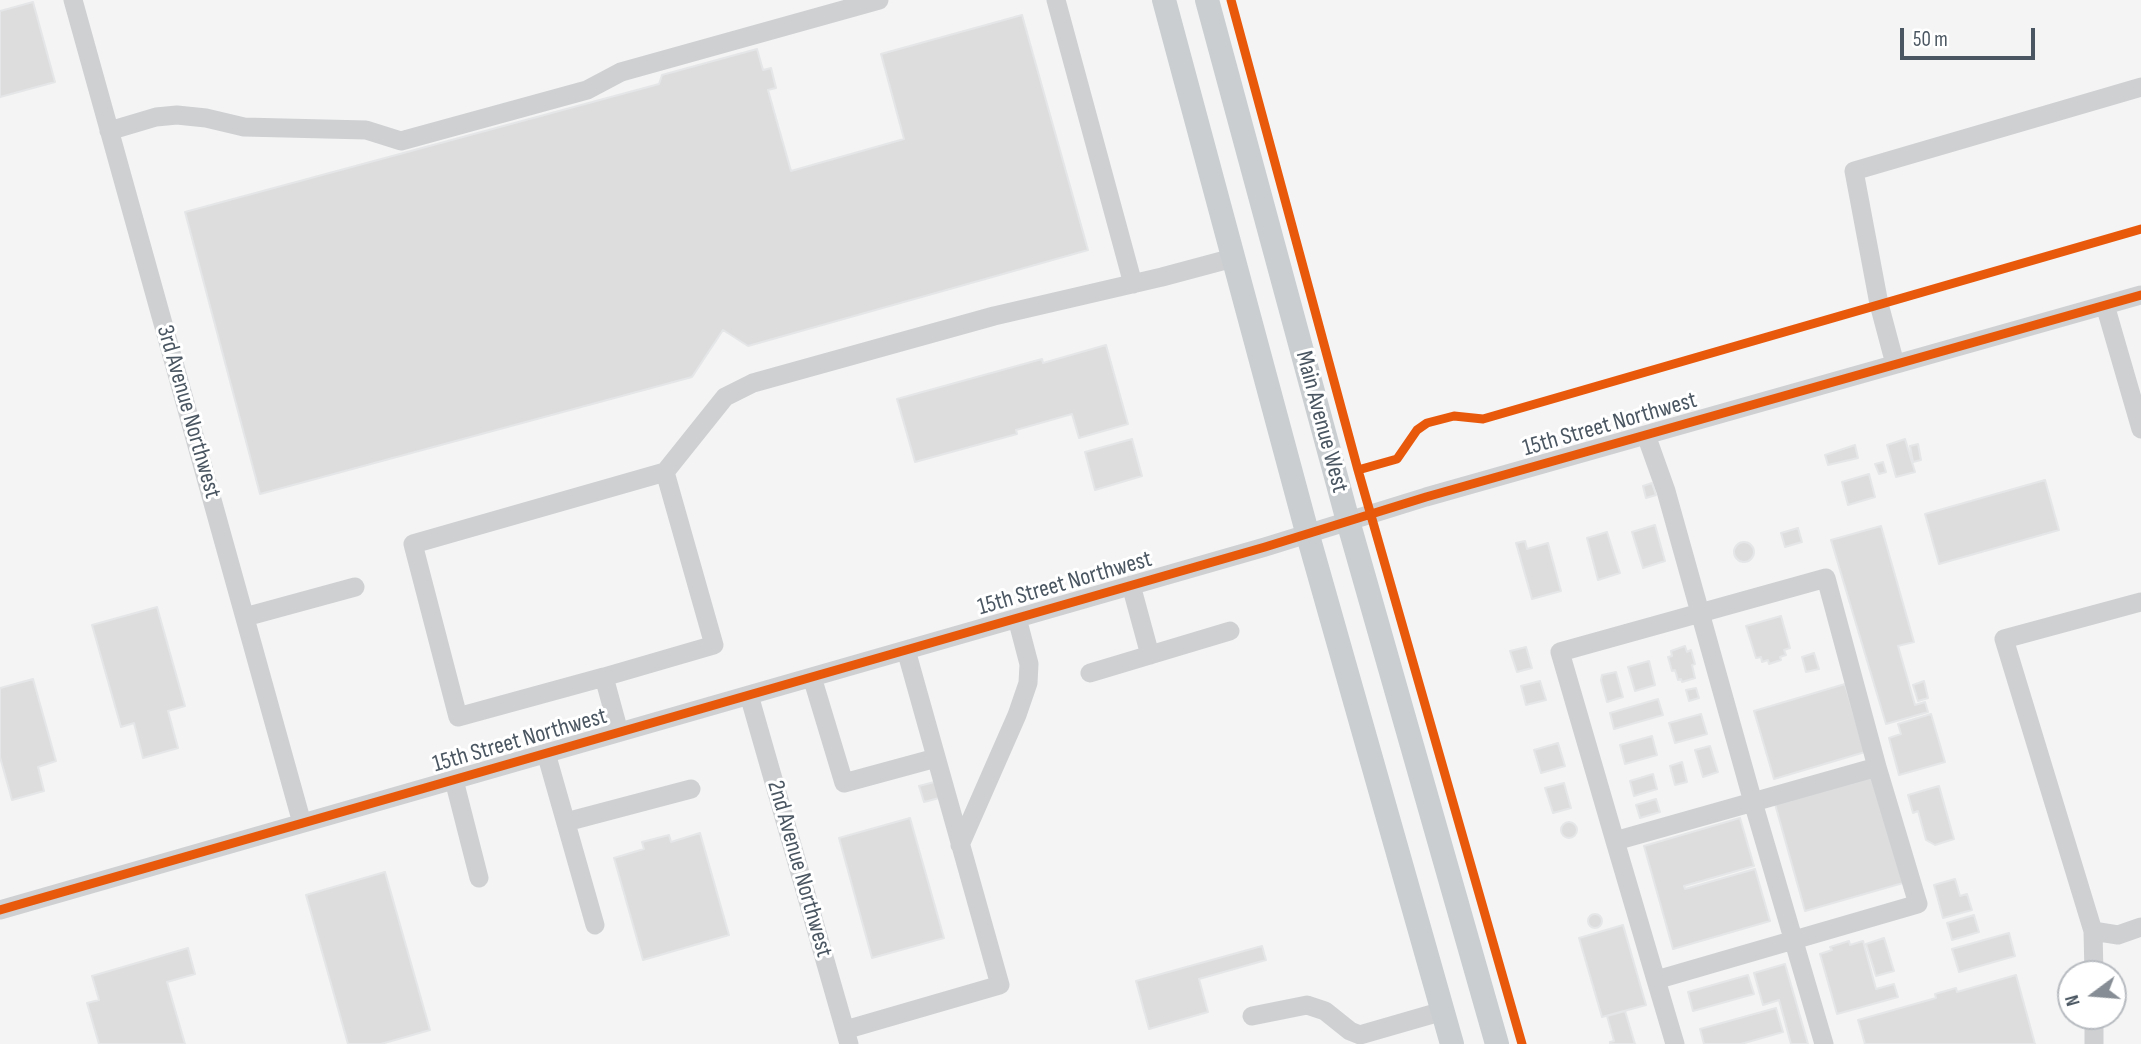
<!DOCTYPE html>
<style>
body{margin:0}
#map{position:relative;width:2141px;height:1044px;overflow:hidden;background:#f4f4f4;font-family:"Sofia Sans Condensed",sans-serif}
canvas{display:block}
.north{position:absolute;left:2057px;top:960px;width:70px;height:70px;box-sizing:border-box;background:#fff;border:2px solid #b7bbc0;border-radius:50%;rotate:254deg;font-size:19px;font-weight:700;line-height:28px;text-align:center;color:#4a5661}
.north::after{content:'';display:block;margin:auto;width:24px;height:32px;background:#868d94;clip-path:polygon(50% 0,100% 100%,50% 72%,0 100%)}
.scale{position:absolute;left:1900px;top:28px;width:135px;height:32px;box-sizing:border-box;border:4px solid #4a5661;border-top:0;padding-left:9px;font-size:21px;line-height:24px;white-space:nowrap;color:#4a5661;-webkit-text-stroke:5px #fff;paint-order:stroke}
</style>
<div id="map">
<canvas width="2141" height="1044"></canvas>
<div class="north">N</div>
<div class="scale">50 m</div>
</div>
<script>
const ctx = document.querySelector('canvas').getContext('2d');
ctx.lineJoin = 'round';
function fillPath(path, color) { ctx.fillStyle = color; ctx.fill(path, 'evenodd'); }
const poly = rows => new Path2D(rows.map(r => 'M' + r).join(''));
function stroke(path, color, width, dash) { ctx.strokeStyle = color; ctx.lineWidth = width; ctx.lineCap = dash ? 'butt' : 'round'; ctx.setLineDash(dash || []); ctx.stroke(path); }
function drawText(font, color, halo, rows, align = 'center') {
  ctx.font = font + ' "Sofia Sans Condensed",sans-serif'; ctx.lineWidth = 6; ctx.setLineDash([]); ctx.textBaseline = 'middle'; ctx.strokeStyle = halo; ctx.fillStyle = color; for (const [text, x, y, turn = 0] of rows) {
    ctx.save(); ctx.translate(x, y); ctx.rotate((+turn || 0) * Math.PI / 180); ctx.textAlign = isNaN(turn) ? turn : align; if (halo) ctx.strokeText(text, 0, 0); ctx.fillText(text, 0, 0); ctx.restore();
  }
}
const building = poly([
 [33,2,55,82,0,97,0,11,33,2],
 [1022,15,1088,250,748,346,723,330,692,377,260,494,185,212,659,84,662,75,757,49,763,70,771,68,776,88,768,90,791,171,904,139,881,54,1022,15],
 [1106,345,1128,424,1079,438,1072,414,1016,430,1017,434,915,462,897,399,1042,359,1043,363,1106,345],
 [1132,439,1142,476,1095,490,1085,452,1132,439],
 [1905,439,1915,472,1896,477,1887,445,1905,439],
 [1918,444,1921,460,1913,462,1910,446,1918,444],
 [1855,445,1858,458,1828,465,1825,455,1855,445],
 [1883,462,1886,472,1879,474,1875,464,1883,462],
 [1869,474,1875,497,1848,505,1842,482,1869,474],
 [2045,480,2059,530,1939,564,1925,514,2045,480],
 [1652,483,1656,495,1646,498,1643,486,1652,483],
 [1655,525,1665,561,1643,568,1632,532,1655,525],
 [1881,526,1914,642,1898,646,1915,705,1925,702,1928,712,1886,724,1831,540,1881,526],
 [1798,528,1802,542,1785,547,1781,533,1798,528],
 [1607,532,1620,573,1598,580,1587,538,1607,532],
 [1525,541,1527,549,1548,543,1561,591,1532,599,1516,543,1525,541],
 '1734 552a10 10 0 1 1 20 0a10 10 0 1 1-20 0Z',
 [157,607,185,706,168,711,178,748,143,758,134,723,121,727,92,625,157,607],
 [1781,616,1790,648,1784,650,1786,655,1780,657,1781,660,1769,664,1768,660,1762,662,1761,657,1756,658,1746,626,1781,616],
 [1685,646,1687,652,1691,650,1695,664,1692,665,1695,678,1682,682,1681,679,1678,680,1675,670,1672,671,1668,657,1672,656,1671,651,1685,646],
 [1526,647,1532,668,1517,672,1510,651,1526,647],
 [1814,653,1819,669,1806,672,1802,657,1814,653],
 [1649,661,1655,685,1635,691,1628,667,1649,661],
 [1616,672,1623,697,1607,702,1601,680,1602,675,1616,672],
 [33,679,56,761,38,767,44,791,12,800,0,757,0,688,33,679],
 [1540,681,1546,700,1526,705,1521,686,1540,681],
 [1924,681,1928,698,1918,701,1913,685,1924,681],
 [1845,684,1865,752,1774,779,1754,711,1845,684],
 [1696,688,1699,698,1689,701,1686,690,1696,688],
 [1658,699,1663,715,1614,729,1610,713,1658,699],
 [1701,714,1707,734,1675,743,1669,723,1701,714],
 [1931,714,1945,762,1899,775,1889,738,1901,734,1898,724,1931,714],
 [1652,736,1657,755,1625,764,1620,745,1652,736],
 [1558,743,1565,766,1541,773,1534,750,1558,743],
 [1710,746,1718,772,1703,777,1695,750,1710,746],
 [1682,762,1687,782,1675,785,1670,766,1682,762],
 [1653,774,1657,789,1634,796,1630,781,1653,774],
 [1873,776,1903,883,1805,911,1775,804,1873,776],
 [938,781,943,797,924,802,919,786,938,781],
 [1564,783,1571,808,1553,813,1545,788,1564,783],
 [1939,786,1954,839,1935,845,1926,840,1918,811,1913,813,1908,795,1939,786],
 [1656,799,1660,812,1640,818,1636,805,1656,799],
 [910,818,944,938,872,958,839,838,910,818],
 [1740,818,1754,866,1684,886,1685,889,1755,869,1770,921,1673,949,1644,846,1740,818],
 '1561 830a8 8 0 1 1 16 0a8 8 0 1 1-16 0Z',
 [700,833,729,935,643,960,614,858,644,849,642,842,669,835,671,842,700,833],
 [385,872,430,1030,381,1044,348,1044,306,895,385,872],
 [1955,879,1960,896,1967,894,1972,910,1943,918,1934,885,1955,879],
 '1588 921a7 7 0 1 1 14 0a7 7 0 1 1-14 0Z',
 [1974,915,1979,932,1952,940,1947,923,1974,915],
 [1623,925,1646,1005,1602,1017,1579,938,1623,925],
 [2009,933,2015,956,1959,972,1952,949,2009,933],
 [1884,938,1894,971,1876,976,1866,944,1884,938],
 [1849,941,1850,945,1863,941,1876,989,1894,984,1898,997,1837,1014,1820,954,1832,950,1830,947,1849,941],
 [1262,946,1266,960,1199,979,1208,1012,1149,1029,1136,981,1262,946],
 [188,948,195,974,167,982,185,1044,99,1044,87,1003,99,1000,92,976,188,948],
 [1785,964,1808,1044,1791,1044,1779,1000,1763,1005,1754,973,1785,964],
 [1748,975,1754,994,1693,1011,1688,992,1748,975],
 [2016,975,2035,1044,1865,1044,1858,1020,1936,998,1935,994,1956,988,1957,992,2016,975],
 [1776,1008,1783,1032,1741,1044,1704,1044,1700,1029,1776,1008],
 [1625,1011,1635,1044,1610,1044,1610,1042,1614,1041,1607,1016,1625,1011]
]);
const minor = poly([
 [73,0,302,823],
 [1056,0,1133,284],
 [109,131,156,117,177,115,206,118,244,127,366,130,401,141,587,90,621,72,879,0],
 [2105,305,2141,429],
 [1895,364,1879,304,1854,171,2141,87],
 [1646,435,1666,491,1753,802,1824,1044],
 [1131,585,1150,655],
 [2141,602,2004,639,2093,931,2118,935,2141,927],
 [245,617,355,587],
 [1090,673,1230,631],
 [604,677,458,717,413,544,665,472],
 [812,677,844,783,936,758],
 [749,695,849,1044],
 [619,732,604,677,714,645,665,472,725,397,753,383,994,316,1162,277,1233,258],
 [546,753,595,925],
 [454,780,479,878],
 [566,822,691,789],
 [1615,841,1877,767],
 [960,845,1017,715,1028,683,1029,664,1017,618],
 [0,910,1265,547,1426,497,2141,295],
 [2093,931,2094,974],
 [1656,980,1918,904,1877,767,1826,578,1560,652,1615,841,1656,980,1675,1044],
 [1252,1016,1307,1005,1325,1011,1350,1031,1360,1035,1443,1011],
 [2094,1016,2094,1044],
 [845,1030,1000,985,906,650]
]);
const major = poly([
 [1164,0,1307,532,1452,1044],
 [1207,0,1348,521,1497,1044]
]);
const cycleway = poly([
 [1231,0,1358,470,1522,1044],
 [1358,470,1397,459,1417,430,1427,423,1454,416,1483,419,2141,229],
 [0,910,1265,547,1426,497,2141,295]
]);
const streetNames = [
 ["3rd Avenue Northwest",188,412,74],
 ["Main Avenue West",1321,422,75],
 ["15th Street Northwest",1610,425,-16],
 ["15th Street Northwest",1065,584,-16],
 ["15th Street Northwest",520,741,-16],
 ["2nd Avenue Northwest",799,869,74]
];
fillPath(building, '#ddddde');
stroke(building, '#e5e6e7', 2);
stroke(minor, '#ced0d2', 19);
stroke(major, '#caced1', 24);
stroke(cycleway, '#e8590c', 9);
drawText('24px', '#4a5661', '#fff', streetNames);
</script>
